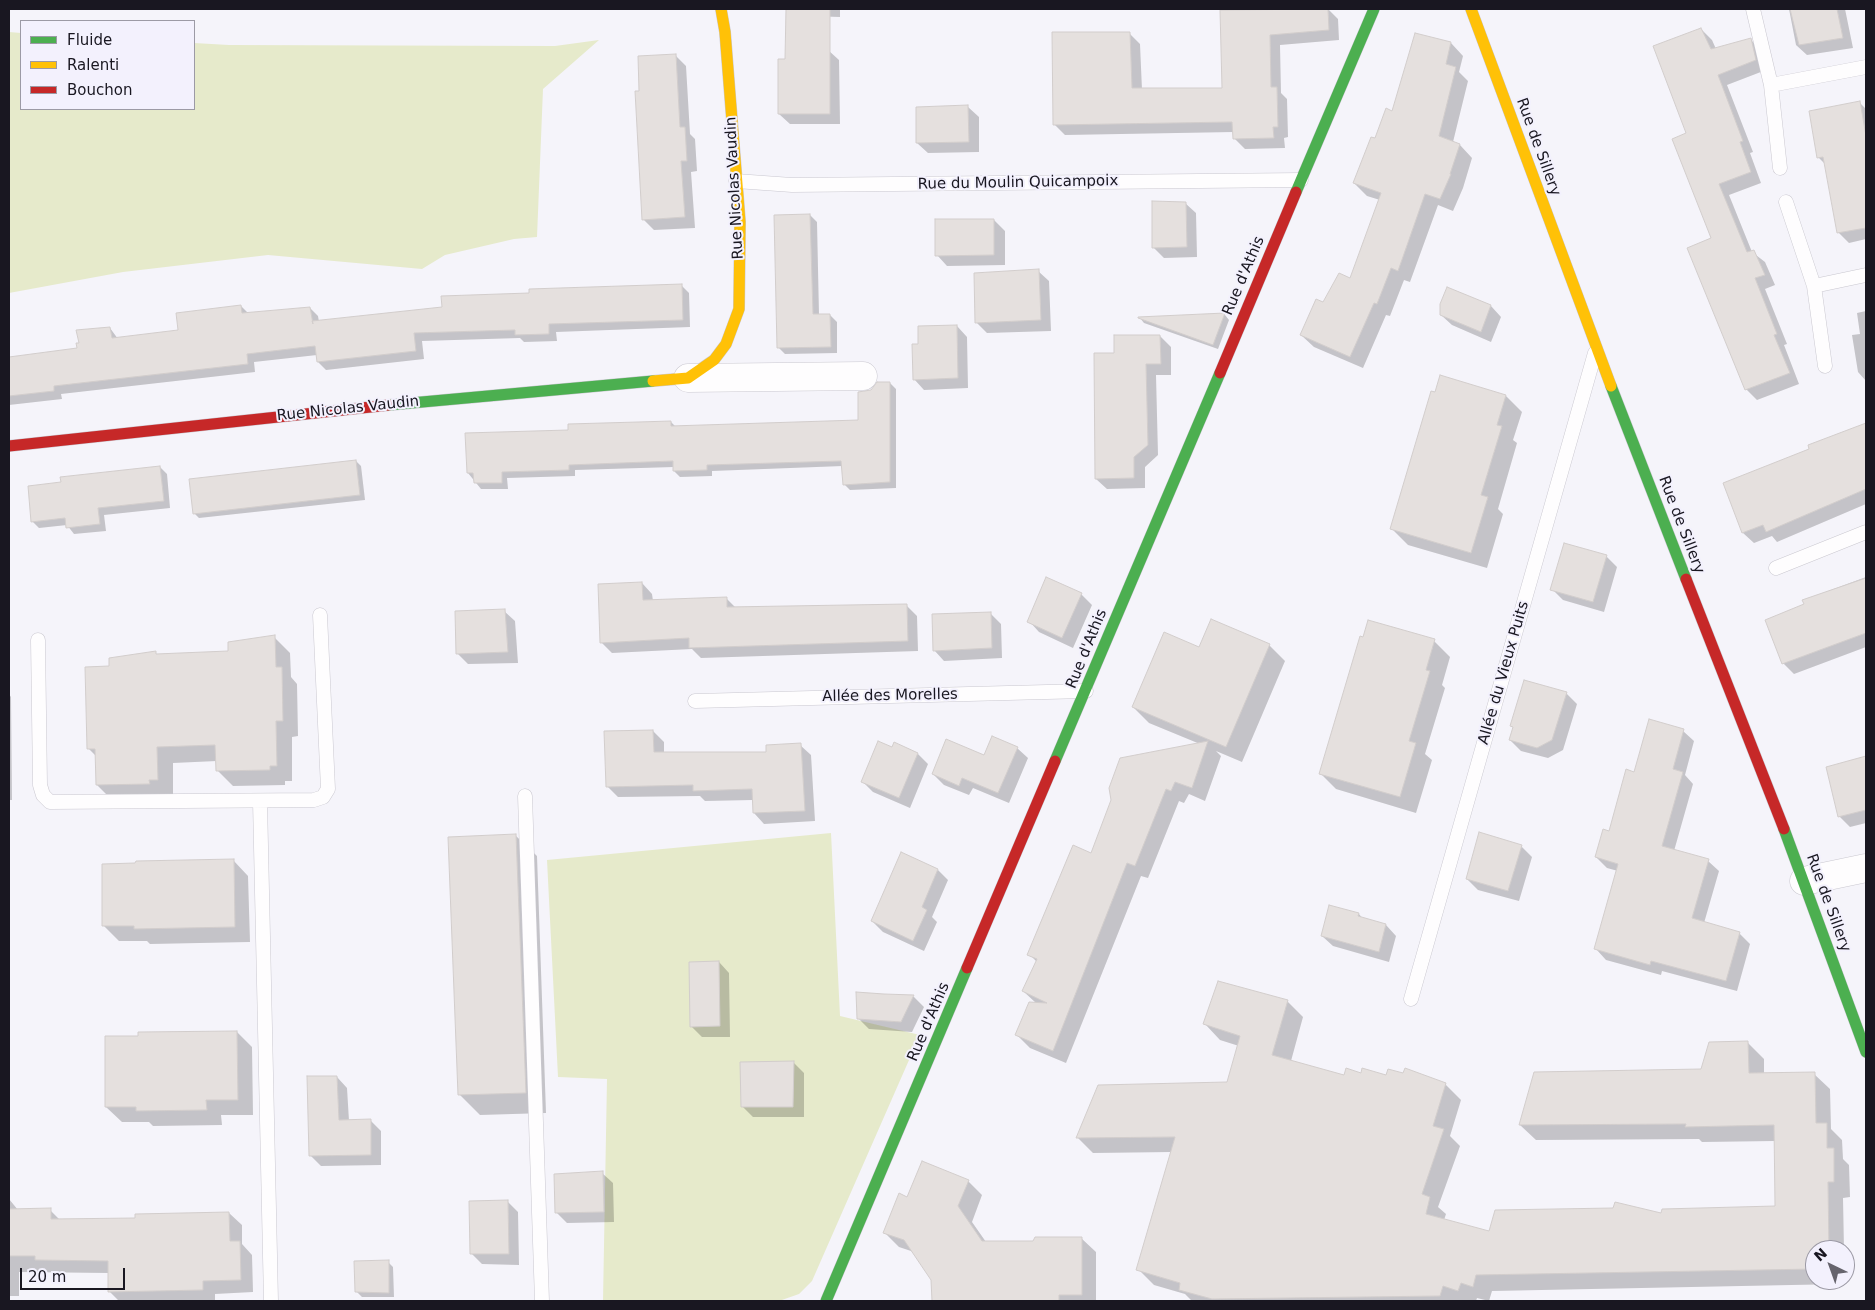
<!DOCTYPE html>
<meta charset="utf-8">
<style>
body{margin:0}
#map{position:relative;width:1875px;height:1310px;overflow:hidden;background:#f5f4fa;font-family:"DejaVu Sans",sans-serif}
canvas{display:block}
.frame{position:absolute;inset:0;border:10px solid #191721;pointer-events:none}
.legend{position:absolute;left:20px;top:20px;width:175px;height:90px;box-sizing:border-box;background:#f3f1fd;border:1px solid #9c9aa5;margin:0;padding:6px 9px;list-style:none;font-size:15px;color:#191721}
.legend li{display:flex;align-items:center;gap:10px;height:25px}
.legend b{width:25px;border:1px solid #9c9aa5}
.north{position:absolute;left:1805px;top:1240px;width:50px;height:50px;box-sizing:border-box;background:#f3f1fd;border:1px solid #9c9aa5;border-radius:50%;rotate:318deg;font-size:14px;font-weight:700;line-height:20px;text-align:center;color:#191721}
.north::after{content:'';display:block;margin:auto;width:18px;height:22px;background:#66646d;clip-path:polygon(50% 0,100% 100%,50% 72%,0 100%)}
.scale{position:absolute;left:20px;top:1268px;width:105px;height:22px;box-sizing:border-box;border:2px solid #191721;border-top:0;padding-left:6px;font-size:15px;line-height:18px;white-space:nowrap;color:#191721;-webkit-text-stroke:4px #f3f1fd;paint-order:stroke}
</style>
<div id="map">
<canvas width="1875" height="1310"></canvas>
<div class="frame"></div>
<ul class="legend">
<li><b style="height:6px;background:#4caf50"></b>Fluide</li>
<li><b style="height:6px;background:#ffc107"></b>Ralenti</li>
<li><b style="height:6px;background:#c62828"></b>Bouchon</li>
</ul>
<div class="north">N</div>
<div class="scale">20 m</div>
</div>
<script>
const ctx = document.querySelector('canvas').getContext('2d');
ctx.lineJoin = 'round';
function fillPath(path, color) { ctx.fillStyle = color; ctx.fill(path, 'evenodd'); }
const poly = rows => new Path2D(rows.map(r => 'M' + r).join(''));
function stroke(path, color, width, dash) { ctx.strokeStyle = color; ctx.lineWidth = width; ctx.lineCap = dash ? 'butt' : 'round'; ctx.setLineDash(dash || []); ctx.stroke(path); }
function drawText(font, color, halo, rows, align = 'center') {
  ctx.font = font + ' "DejaVu Sans",sans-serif'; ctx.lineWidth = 4; ctx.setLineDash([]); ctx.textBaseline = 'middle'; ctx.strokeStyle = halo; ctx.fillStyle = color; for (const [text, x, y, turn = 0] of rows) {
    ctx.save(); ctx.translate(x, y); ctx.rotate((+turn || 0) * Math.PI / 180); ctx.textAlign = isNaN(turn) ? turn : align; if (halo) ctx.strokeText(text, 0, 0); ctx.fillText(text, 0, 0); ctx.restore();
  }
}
const green = poly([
 [9,32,21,33,21,109,194,109,194,43,229,45,555,46,599,40,543,89,537,237,514,239,445,255,422,269,268,255,123,272,9,293],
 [831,833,840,1016,920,1035,812,1281,799,1294,779,1301,603,1301,607,1079,558,1077,547,860]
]);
const shadow = poly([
 [802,9,840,9,840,17,809,16],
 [1328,9,1338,19,1339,40,1280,45,1281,93,1287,99,1288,137,1284,138,1285,148,1245,149,1234,138,1234,132,1065,135,1054,124,1129,33,1140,44,1142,90,1223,89,1222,11],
 [1789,9,1845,9,1853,48,1807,55,1796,45],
 [1701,29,1712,40,1716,49,1750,39,1761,50,1766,70,1727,85,1753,152,1750,153,1761,183,1729,195,1752,252,1765,262,1775,285,1765,289,1787,344,1784,345,1799,384,1757,400,1746,389,1687,134],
 [1451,43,1463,56,1459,72,1468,81,1453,142,1460,145,1472,158,1463,188,1453,211,1438,205,1410,282,1404,280,1390,316,1386,315,1363,368,1314,347,1301,335,1324,303,1351,279,1380,200,1367,196,1354,183,1376,140,1393,112],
 [828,50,839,60,840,124,790,124,779,114],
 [676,56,686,66,690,134,695,139,697,171,691,172,695,228,654,230,643,219,641,92],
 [1860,103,1866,109,1866,239,1849,243,1838,232,1826,165,1818,157],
 [968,107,979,117,979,152,928,153,917,143],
 [1185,203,1196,213,1197,257,1164,258,1153,247],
 [810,215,817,222,819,315,830,315,837,322,837,353,785,354,778,347],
 [994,220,1005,231,1005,265,947,266,937,255],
 [1038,271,1049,281,1051,331,987,333,977,323],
 [681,285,689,293,690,327,556,332,557,341,524,342,520,338,422,341,424,359,326,370,318,362,317,355,254,362,255,372,61,394,62,399,9,405,9,358,78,349,110,328,118,339,179,332,241,306,249,314,310,308,318,316,319,322],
 [1447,289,1491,306,1501,317,1491,342,1452,325,1441,315],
 [1866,311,1866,381,1858,372,1852,335,1860,334,1857,313],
 [1225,315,1229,320,1218,349,1144,323,1140,318],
 [957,326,967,337,968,388,924,390,914,379,920,345],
 [1160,336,1171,347,1171,375,1156,375,1158,455,1145,467,1145,488,1107,489,1096,479,1116,354],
 [890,383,896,389,896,488,850,490,844,484,843,466,712,471,712,476,680,477,674,471,674,467,575,470,575,476,507,478,508,489,481,489,468,473,569,431,671,422,676,427,859,421,871,391],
 [1506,396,1522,412,1513,440,1517,443,1498,509,1503,514,1487,568,1408,545,1392,529],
 [1866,424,1866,504,1777,542,1772,536,1754,543,1743,533,1725,484,1811,449,1810,446],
 [356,461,361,466,365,500,199,518,194,513],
 [160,467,167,474,170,508,104,515,106,531,74,534,67,525,39,528,32,521],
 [1606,556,1617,567,1604,612,1563,600,1552,589],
 [1866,577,1866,647,1794,674,1783,663,1805,605,1804,600],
 [642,583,652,594,653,601,726,598,736,608,906,605,917,616,918,651,701,658,692,649,612,653,601,642],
 [1081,594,1092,605,1073,648,1039,632,1029,621],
 [504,611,515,621,518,663,468,664,457,653],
 [990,613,1001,624,1002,658,944,661,934,650],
 [274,637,290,653,291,677,297,684,298,736,292,737,292,781,285,781,285,785,233,786,217,770,217,761,173,763,173,795,113,801,97,785,97,757,88,748,110,667,155,653,158,655,229,653],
 [1434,641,1450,657,1442,685,1445,688,1425,754,1432,760,1416,813,1336,789,1320,773],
 [1269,645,1285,661,1242,762,1216,751,1221,756,1205,801,1189,794,1184,803,1179,801,1148,878,1141,876,1066,1063,1030,1048,1017,1035,1036,1003,1023,991,1037,962,1029,954,1092,854,1200,744,1149,723,1133,707,1200,649],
 [1566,693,1577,704,1563,750,1548,758,1521,751,1510,740,1514,728,1512,726],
 [9,694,11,697,12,800,9,800],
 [653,731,664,742,664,753,767,753,800,745,811,755,815,821,764,824,754,813,753,800,705,801,700,796,618,797,607,786],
 [1683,731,1694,741,1685,775,1693,784,1674,851,1708,861,1719,871,1704,923,1739,933,1750,944,1737,991,1662,971,1661,975,1606,960,1596,949,1618,871,1607,868,1596,857,1610,833,1635,774],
 [1017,748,1028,758,1009,803,973,788,969,795,944,785,933,774],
 [893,749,918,754,928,764,910,808,873,792,862,781],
 [1866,757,1866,823,1850,827,1839,816,1827,768],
 [516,836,537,856,546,1113,480,1115,459,1094],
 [1521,846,1532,857,1519,901,1478,890,1467,879],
 [233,860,248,876,250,942,150,944,147,941,119,941,104,926],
 [938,870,948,880,932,917,937,922,924,951,883,932,872,921],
 [1330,906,1359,914,1363,919,1386,925,1396,936,1389,962,1333,946,1322,936],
 [719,962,729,973,730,1037,702,1037,691,1026],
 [857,994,914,997,924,1007,912,1032,869,1029,858,1018],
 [1287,1001,1303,1017,1291,1061,1345,1076,1362,1074,1445,1084,1461,1100,1450,1136,1460,1146,1438,1207,1446,1214,1444,1220,1490,1232,1662,1215,1776,1207,1775,1141,1702,1142,1699,1139,1536,1140,1520,1125,1702,1070,1748,1043,1764,1059,1764,1074,1814,1074,1830,1089,1831,1129,1842,1140,1843,1159,1849,1165,1850,1197,1843,1198,1844,1250,1815,1250,1815,1280,1843,1280,1842,1284,1492,1291,1489,1301,1477,1298,1476,1301,1192,1301,1185,1294,1154,1285,1138,1269,1172,1152,1093,1153,1078,1138,1228,1084,1239,1046,1220,1040,1205,1024],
 [237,1032,252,1047,253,1115,221,1115,222,1125,153,1126,149,1122,122,1122,106,1107,139,1037],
 [793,1062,804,1073,804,1117,753,1117,742,1106],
 [337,1077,347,1088,349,1121,371,1121,381,1131,381,1165,321,1166,311,1156],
 [602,1173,613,1183,614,1222,567,1223,556,1212],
 [968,1181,982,1195,972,1222,986,1242,1034,1243,1081,1238,1096,1252,1096,1301,933,1301,933,1280,914,1252,899,1247,884,1232,908,1199],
 [9,1199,18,1210,50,1210,61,1221,136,1219,229,1213,242,1225,242,1244,252,1255,253,1292,215,1294,215,1301,119,1301,109,1291,109,1273,19,1272,19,1296,9,1296],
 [507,1201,518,1212,519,1265,482,1264,471,1253],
 [388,1262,393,1267,394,1297,362,1297,357,1292]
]);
const building = poly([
 [786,9,830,9,830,114,778,114,778,59,785,59,786,9],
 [1328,9,1329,30,1270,35,1271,87,1277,87,1278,127,1273,127,1274,138,1233,139,1232,122,1053,125,1052,32,1130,32,1132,88,1222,88,1220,10,1328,9],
 [1790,9,1837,9,1843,38,1799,45,1790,9],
 [1701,28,1711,49,1751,38,1756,60,1718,75,1743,141,1740,142,1751,172,1719,184,1747,252,1754,250,1765,275,1755,278,1777,334,1774,335,1790,373,1745,390,1687,248,1711,238,1672,139,1686,133,1653,46,1701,28],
 [1415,33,1451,42,1446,64,1456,67,1439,136,1460,144,1450,174,1451,174,1440,199,1425,194,1398,271,1391,268,1377,304,1374,303,1350,357,1300,335,1316,299,1323,302,1339,273,1350,278,1381,193,1353,183,1371,137,1375,138,1386,108,1392,111,1415,33],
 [676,54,680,127,685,127,687,161,681,161,685,217,642,220,635,91,639,91,638,56,676,54],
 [1860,101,1866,136,1866,228,1837,233,1823,157,1817,158,1809,111,1860,101],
 [968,105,969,142,916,143,916,107,968,105],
 [1152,201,1186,202,1187,247,1152,248,1152,201],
 [810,214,813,314,830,314,831,347,777,348,774,215,810,214],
 [935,219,994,219,994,255,935,256,935,219],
 [1039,269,1041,320,975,323,974,273,1039,269],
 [682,284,683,320,549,324,549,334,515,335,515,330,414,333,416,351,317,362,315,346,247,354,248,364,54,386,54,391,9,396,9,357,77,348,76,343,79,343,76,330,110,327,112,338,178,330,176,313,241,305,242,313,310,307,313,324,312,321,442,307,441,296,529,293,529,289,682,284],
 [1447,287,1491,305,1481,332,1440,315,1440,304,1447,287],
 [1225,313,1213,345,1138,318,1138,317,1225,313],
 [957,325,958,378,913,380,912,344,918,344,918,326,957,325],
 [1114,335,1160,335,1161,364,1146,364,1148,445,1134,457,1134,478,1095,479,1094,353,1114,353,1114,335],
 [1440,375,1506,395,1497,425,1502,426,1481,495,1488,497,1471,553,1390,529,1431,391,1435,392,1440,375],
 [877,382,890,382,890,482,843,485,841,461,707,465,707,470,673,471,673,461,569,465,569,470,502,472,502,483,474,483,473,473,467,473,465,433,568,430,568,424,638,422,671,421,671,426,858,420,858,392,871,390,877,382],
 [1866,423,1866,489,1766,532,1763,525,1742,533,1723,483,1809,449,1808,445,1866,423],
 [356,460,360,495,193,514,189,479,356,460],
 [160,466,164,501,98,508,100,524,66,528,65,518,31,522,28,486,61,482,60,477,160,466],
 [1564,543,1607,555,1593,602,1550,590,1564,543],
 [1046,577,1082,593,1062,638,1027,622,1046,577],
 [1866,578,1866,633,1782,664,1765,620,1804,604,1802,600,1866,578],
 [642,582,643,600,727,597,727,607,907,604,908,641,689,648,689,638,600,643,598,584,642,582],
 [505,609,508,652,456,654,455,611,505,609],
 [991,612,992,648,933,651,932,614,991,612],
 [1211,619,1270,644,1226,747,1132,707,1164,632,1199,647,1211,619],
 [1368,620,1435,639,1426,670,1430,671,1409,741,1416,743,1400,797,1319,774,1360,636,1363,637,1368,620],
 [275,635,276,667,282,667,283,721,276,721,277,766,270,766,270,770,216,771,215,745,157,747,158,780,149,780,150,784,96,785,95,749,87,749,85,667,109,666,109,658,156,651,156,654,228,651,228,642,275,635],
 [1524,680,1567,692,1552,740,1537,748,1509,740,1513,727,1510,726,1524,680],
 [1649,719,1684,729,1673,769,1683,772,1662,846,1709,859,1692,918,1740,932,1726,981,1651,961,1650,965,1594,949,1618,864,1595,857,1603,829,1609,831,1626,769,1634,772,1649,719],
 [653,730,654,752,766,752,766,745,801,743,805,811,753,813,752,789,693,791,693,785,606,787,604,731,653,730],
 [992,736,1018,747,998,793,962,778,959,786,932,774,946,739,984,755,992,736],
 [878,741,892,747,894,742,918,753,899,798,861,782,878,741],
 [1208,741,1192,788,1175,782,1171,791,1166,789,1135,866,1127,863,1053,1051,1015,1035,1029,1002,1047,1003,1022,991,1037,959,1027,955,1073,845,1091,853,1111,800,1109,788,1120,758,1208,741],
 [1866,756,1866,810,1838,817,1826,767,1866,756],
 [1479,832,1522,845,1508,891,1466,879,1479,832],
 [516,834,526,1093,458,1095,448,837,516,834],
 [901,852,938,869,922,907,927,910,913,941,871,921,901,852],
 [234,859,235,927,134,929,134,926,102,926,102,864,135,863,136,861,234,859],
 [1329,905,1359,913,1358,916,1386,924,1379,952,1321,936,1329,905],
 [719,961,720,1026,690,1027,689,962,719,961],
 [1218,981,1288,1000,1272,1055,1344,1075,1346,1068,1361,1073,1362,1068,1386,1075,1388,1069,1403,1073,1405,1068,1446,1083,1433,1126,1444,1129,1422,1194,1430,1197,1426,1214,1489,1231,1495,1210,1613,1208,1615,1202,1661,1213,1662,1209,1775,1206,1774,1125,1685,1127,1686,1124,1519,1125,1534,1072,1701,1069,1709,1042,1748,1041,1749,1073,1815,1072,1816,1123,1827,1123,1827,1148,1834,1148,1834,1182,1828,1182,1829,1250,1815,1250,1815,1269,1476,1275,1473,1287,1461,1283,1458,1291,1443,1286,1440,1296,1212,1299,1179,1290,1180,1283,1136,1270,1175,1137,1076,1138,1098,1085,1227,1082,1240,1036,1203,1024,1218,981],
 [856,992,884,994,914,995,901,1022,857,1019,856,992],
 [237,1031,238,1100,206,1100,207,1110,136,1111,136,1107,105,1107,105,1036,138,1036,138,1032,237,1031],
 [794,1061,793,1107,741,1107,740,1062,794,1061],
 [307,1076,337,1076,339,1120,371,1119,371,1155,309,1156,307,1076],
 [922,1161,969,1180,958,1206,982,1241,1033,1241,1035,1237,1082,1237,1082,1295,1059,1295,1059,1301,932,1301,931,1280,904,1240,883,1233,899,1193,907,1197,922,1161],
 [603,1171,604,1212,555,1213,554,1174,603,1171],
 [508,1200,509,1254,470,1254,469,1201,508,1200],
 [51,1208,51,1219,135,1218,135,1214,229,1212,230,1241,240,1241,241,1280,203,1281,203,1290,108,1292,108,1261,35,1260,35,1256,9,1256,9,1209,51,1208],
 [389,1260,389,1293,355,1292,354,1261,389,1260]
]);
const lane = poly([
 [1753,9,1771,85],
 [1780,168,1771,85,1866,67],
 [736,181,792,185,1301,180],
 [1786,202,1814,286,1825,366],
 [1814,286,1866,275],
 [1776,568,1866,532],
 [38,640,40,785,43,795,50,802,314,800,323,797,328,789,320,615],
 [695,701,1086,691],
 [525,796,542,1301],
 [260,801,271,1301],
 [1411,999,1595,353]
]);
const street = poly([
 [688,378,863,376],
 [1804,881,1866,868]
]);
const fast = poly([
 [1296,192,1374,9],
 [1611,386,1686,579],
 [389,405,653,381],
 [1055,761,1220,373],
 [1784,829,1866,1052],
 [826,1301,967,968]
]);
const slow = poly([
 [1471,9,1611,386],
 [653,381,688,378,714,360,726,344,739,309,740,222,725,32,721,9]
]);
const jam = poly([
 [1220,373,1296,192],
 [9,446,389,405],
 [1686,579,1784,829],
 [967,968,1055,761]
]);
const streetNames = [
 ["Rue de Sillery",1538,147,70],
 ["Rue du Moulin Quicampoix",1018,183,-1],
 ["Rue Nicolas Vaudin",735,188,-93],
 ["Rue d'Athis",1244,276,-67],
 ["Rue Nicolas Vaudin",348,409,-6],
 ["Rue de Sillery",1681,525,69],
 ["Rue d'Athis",1087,649,-68],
 ["Allée du Vieux Puits",1504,673,-74],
 ["Allée des Morelles",890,696,-1],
 ["Rue de Sillery",1828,903,70],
 ["Rue d'Athis",929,1022,-67]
];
fillPath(green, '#e6eacb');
fillPath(shadow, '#0003');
fillPath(building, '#e5e0de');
stroke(building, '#d2cdcc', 1);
stroke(lane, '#cac8d0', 15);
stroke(street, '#cac8d0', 29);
stroke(fast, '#cac8d0', 12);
stroke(slow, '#cac8d0', 12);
stroke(jam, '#cac8d0', 12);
stroke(lane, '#fefdfe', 14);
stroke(street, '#fefdfe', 28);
stroke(fast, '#4caf50', 11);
stroke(slow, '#ffc107', 11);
stroke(jam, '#c62828', 11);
drawText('15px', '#191721', '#f3f1fd', streetNames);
</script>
